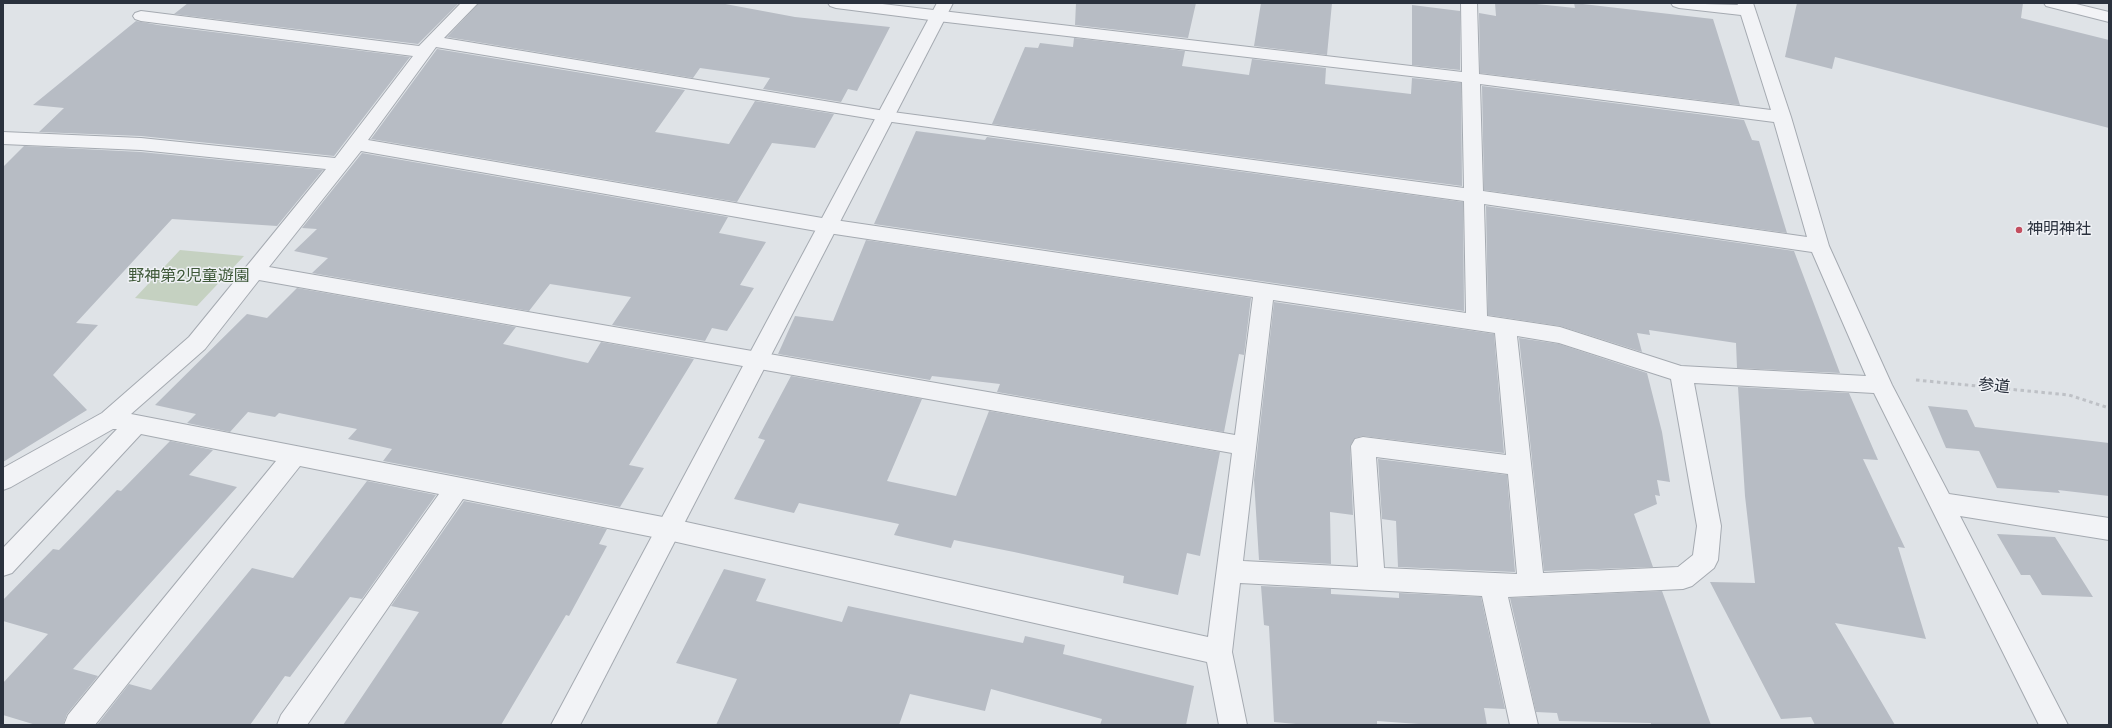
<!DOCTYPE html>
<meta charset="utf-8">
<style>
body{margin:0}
#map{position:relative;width:2112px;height:728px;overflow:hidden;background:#dfe3e7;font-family:Jost,sans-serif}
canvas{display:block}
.frame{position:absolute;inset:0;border:4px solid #2a313d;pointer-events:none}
</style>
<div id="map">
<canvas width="2112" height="728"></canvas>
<div class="frame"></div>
</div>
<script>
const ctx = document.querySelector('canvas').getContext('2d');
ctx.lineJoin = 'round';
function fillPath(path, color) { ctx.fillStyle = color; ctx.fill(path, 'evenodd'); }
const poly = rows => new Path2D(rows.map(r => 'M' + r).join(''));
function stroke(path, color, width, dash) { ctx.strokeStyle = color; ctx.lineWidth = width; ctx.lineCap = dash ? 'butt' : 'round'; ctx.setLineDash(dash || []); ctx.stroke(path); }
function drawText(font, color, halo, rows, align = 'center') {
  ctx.font = font + ' Jost,"Noto Sans JP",sans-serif'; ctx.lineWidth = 3; ctx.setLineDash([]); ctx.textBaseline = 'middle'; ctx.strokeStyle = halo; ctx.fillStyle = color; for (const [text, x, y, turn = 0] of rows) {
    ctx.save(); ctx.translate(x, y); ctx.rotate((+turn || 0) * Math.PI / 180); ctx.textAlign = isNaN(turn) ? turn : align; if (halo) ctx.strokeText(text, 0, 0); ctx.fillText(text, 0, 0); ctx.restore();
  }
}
const green = poly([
 [180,250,244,256,197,306,135,298]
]);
const building = poly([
 [188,3,459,3,418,44,174,14],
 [479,3,720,3,795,17,890,27,857,91,848,89,841,102,763,89,770,78,700,68,693,78,447,37],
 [1076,3,1196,3,1188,38,1075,25],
 [1261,3,1332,3,1327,55,1254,46],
 [1495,3,1527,3,1575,8,1574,3,1713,19,1740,105,1480,73,1479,13,1496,16],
 [1797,3,2023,3,2021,18,2109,40,2109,128,1835,57,1832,69,1785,57],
 [1412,5,1460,11,1460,70,1412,65],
 [136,21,158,25,410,57,334,156,141,136,39,132,64,108,33,105],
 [1074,38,1185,51,1182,66,1249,75,1252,59,1326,68,1325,84,1411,94,1412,78,1461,83,1462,186,992,124,1025,47,1038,48,1040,43,1073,47],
 [437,49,685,90,655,132,729,144,755,101,834,114,815,148,772,143,737,202,371,139],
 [1482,86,1744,120,1752,140,1759,141,1787,233,1484,190],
 [916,131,985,140,987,137,1463,202,1464,311,874,224],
 [24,146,141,152,323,170,277,226,172,219,76,323,98,325,53,375,87,410,3,462,3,167],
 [362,153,728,217,719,233,766,242,740,285,754,288,727,331,712,328,705,341,612,325,631,297,550,284,529,311,312,273,328,258,294,251,317,229,302,228],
 [1486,206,1794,251,1840,373,1737,368,1736,343,1649,330,1650,335,1637,333,1642,352,1560,326,1488,315],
 [866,240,1251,298,1244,355,1239,354,1224,432,997,392,1000,384,932,376,930,380,778,354,795,316,833,321],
 [297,288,516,327,503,344,588,363,601,342,694,359,629,465,644,468,620,507,383,461,392,449,348,439,357,429,279,413,275,417,248,412,230,432,187,423,196,414,155,405,247,314,267,318],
 [1274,302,1494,334,1504,453,1363,436,1355,438,1350,446,1353,515,1330,512,1331,564,1259,560,1254,480],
 [1519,338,1559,344,1647,373,1662,432,1670,482,1657,480,1660,496,1655,495,1657,504,1634,514,1653,567,1544,571],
 [791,376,922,399,887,481,956,496,989,411,1220,452,1200,556,1187,553,1178,595,1123,583,1124,576,1014,552,954,540,951,548,894,535,899,524,799,503,794,513,734,499,765,440,758,438],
 [1738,387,1849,393,1878,460,1863,459,1905,548,1898,547,1926,639,1835,623,1895,725,1815,725,1811,717,1781,719,1710,582,1755,583,1745,496],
 [1928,406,1967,410,1975,427,2109,443,2109,496,2058,490,2060,493,1997,488,1979,451,1946,448],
 [170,441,213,450,189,475,237,487,73,669,98,676,67,714,63,725,36,725,3,715,3,683,48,634,3,621,3,600,53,549,59,550,117,490,121,491],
 [1378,459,1507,475,1515,572,1398,567,1396,521,1382,519],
 [367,481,436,495,362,599,350,597,290,677,285,676,250,725,97,725,129,684,151,690,252,568,293,578],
 [464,501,607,529,599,544,607,546,569,616,566,615,501,725,343,725,419,612,391,606],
 [1997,534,2055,537,2093,597,2042,595,2030,575,2021,575],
 [724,569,766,579,756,601,842,622,848,606,1023,643,1025,636,1065,645,1063,654,1194,686,1186,725,1100,725,1102,719,991,689,985,711,910,694,899,725,716,725,737,679,676,663],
 [1261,586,1331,589,1331,594,1399,598,1399,593,1481,597,1505,709,1484,708,1487,725,1433,725,1377,721,1377,725,1307,725,1274,722,1269,626,1264,625],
 [1662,591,1711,725,1651,725,1651,723,1559,721,1557,713,1536,712,1510,598]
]);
const path = poly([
 [1916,380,2069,395,2109,408]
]);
const minor = poly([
 [461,3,478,3,444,38,885,111,1464,188,1462,82,938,21,836,8,830,6,828,3,874,3,1462,72,1461,3,1477,3,1479,74,1771,110,1741,15,1679,8,1673,6,1671,3,1738,5,1737,3,1753,3,1791,117,1829,246,1892,385,1949,494,2109,518,2109,540,1960,516,2068,725,2039,725,1874,393,1694,383,1721,526,1718,560,1714,568,1692,586,1683,589,1508,597,1538,725,1510,725,1482,596,1240,583,1232,652,1247,725,1219,725,1207,662,668,540,463,499,307,725,277,725,281,715,439,494,300,466,95,725,64,725,68,715,276,461,141,434,12,573,3,576,3,548,117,429,113,429,11,487,3,490,3,468,102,413,189,337,326,169,141,150,3,144,3,132,141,138,335,158,413,56,141,21,135,19,133,16,135,13,141,11,419,46,461,3],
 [436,47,885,121,1464,201,1466,313,828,219,368,140,436,47],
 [1480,84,1774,122,1807,237,1483,191,1480,84],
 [361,151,828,233,1253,297,1235,435,269,267,361,151],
 [1484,204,1812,252,1866,376,1681,366,1560,327,1487,316,1484,204],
 [259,280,1232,453,1208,637,668,518,131,414,205,349,259,280],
 [1273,300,1495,333,1506,455,1363,437,1355,439,1351,446,1358,567,1243,561,1273,300],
 [1517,336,1559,343,1671,379,1697,526,1693,555,1678,567,1543,573,1517,336],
 [1376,457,1508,474,1517,574,1384,568,1376,457],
 [2044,3,2072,3,2109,12,2109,22,2046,6,2044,3]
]);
const tertiary = poly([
 [937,3,953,3,580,725,551,725,937,3]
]);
const markers = [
 [2019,230,4,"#c34e5f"]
];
const poiNames = [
 ["神明神社",2027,230]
];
const parkNames = [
 ["野神第２児童遊園",189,277]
];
const streetNames = [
 ["参道",1994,387,6]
];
fillPath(green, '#c5d1c1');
fillPath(building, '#b7bcc4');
stroke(minor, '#a5aab1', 2);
stroke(tertiary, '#a5aab1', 2);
stroke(path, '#bec1c6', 3, [3.5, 3.5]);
fillPath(minor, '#f2f3f6');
fillPath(tertiary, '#f2f3f6');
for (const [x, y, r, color] of markers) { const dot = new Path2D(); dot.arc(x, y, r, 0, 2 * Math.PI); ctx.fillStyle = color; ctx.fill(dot); stroke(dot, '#eff1f5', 1.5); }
drawText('16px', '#2a313d', '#eff1f5', poiNames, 'left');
drawText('16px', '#3e5838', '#eff1f5', parkNames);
drawText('16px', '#2a313d', '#eff1f5', streetNames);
</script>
